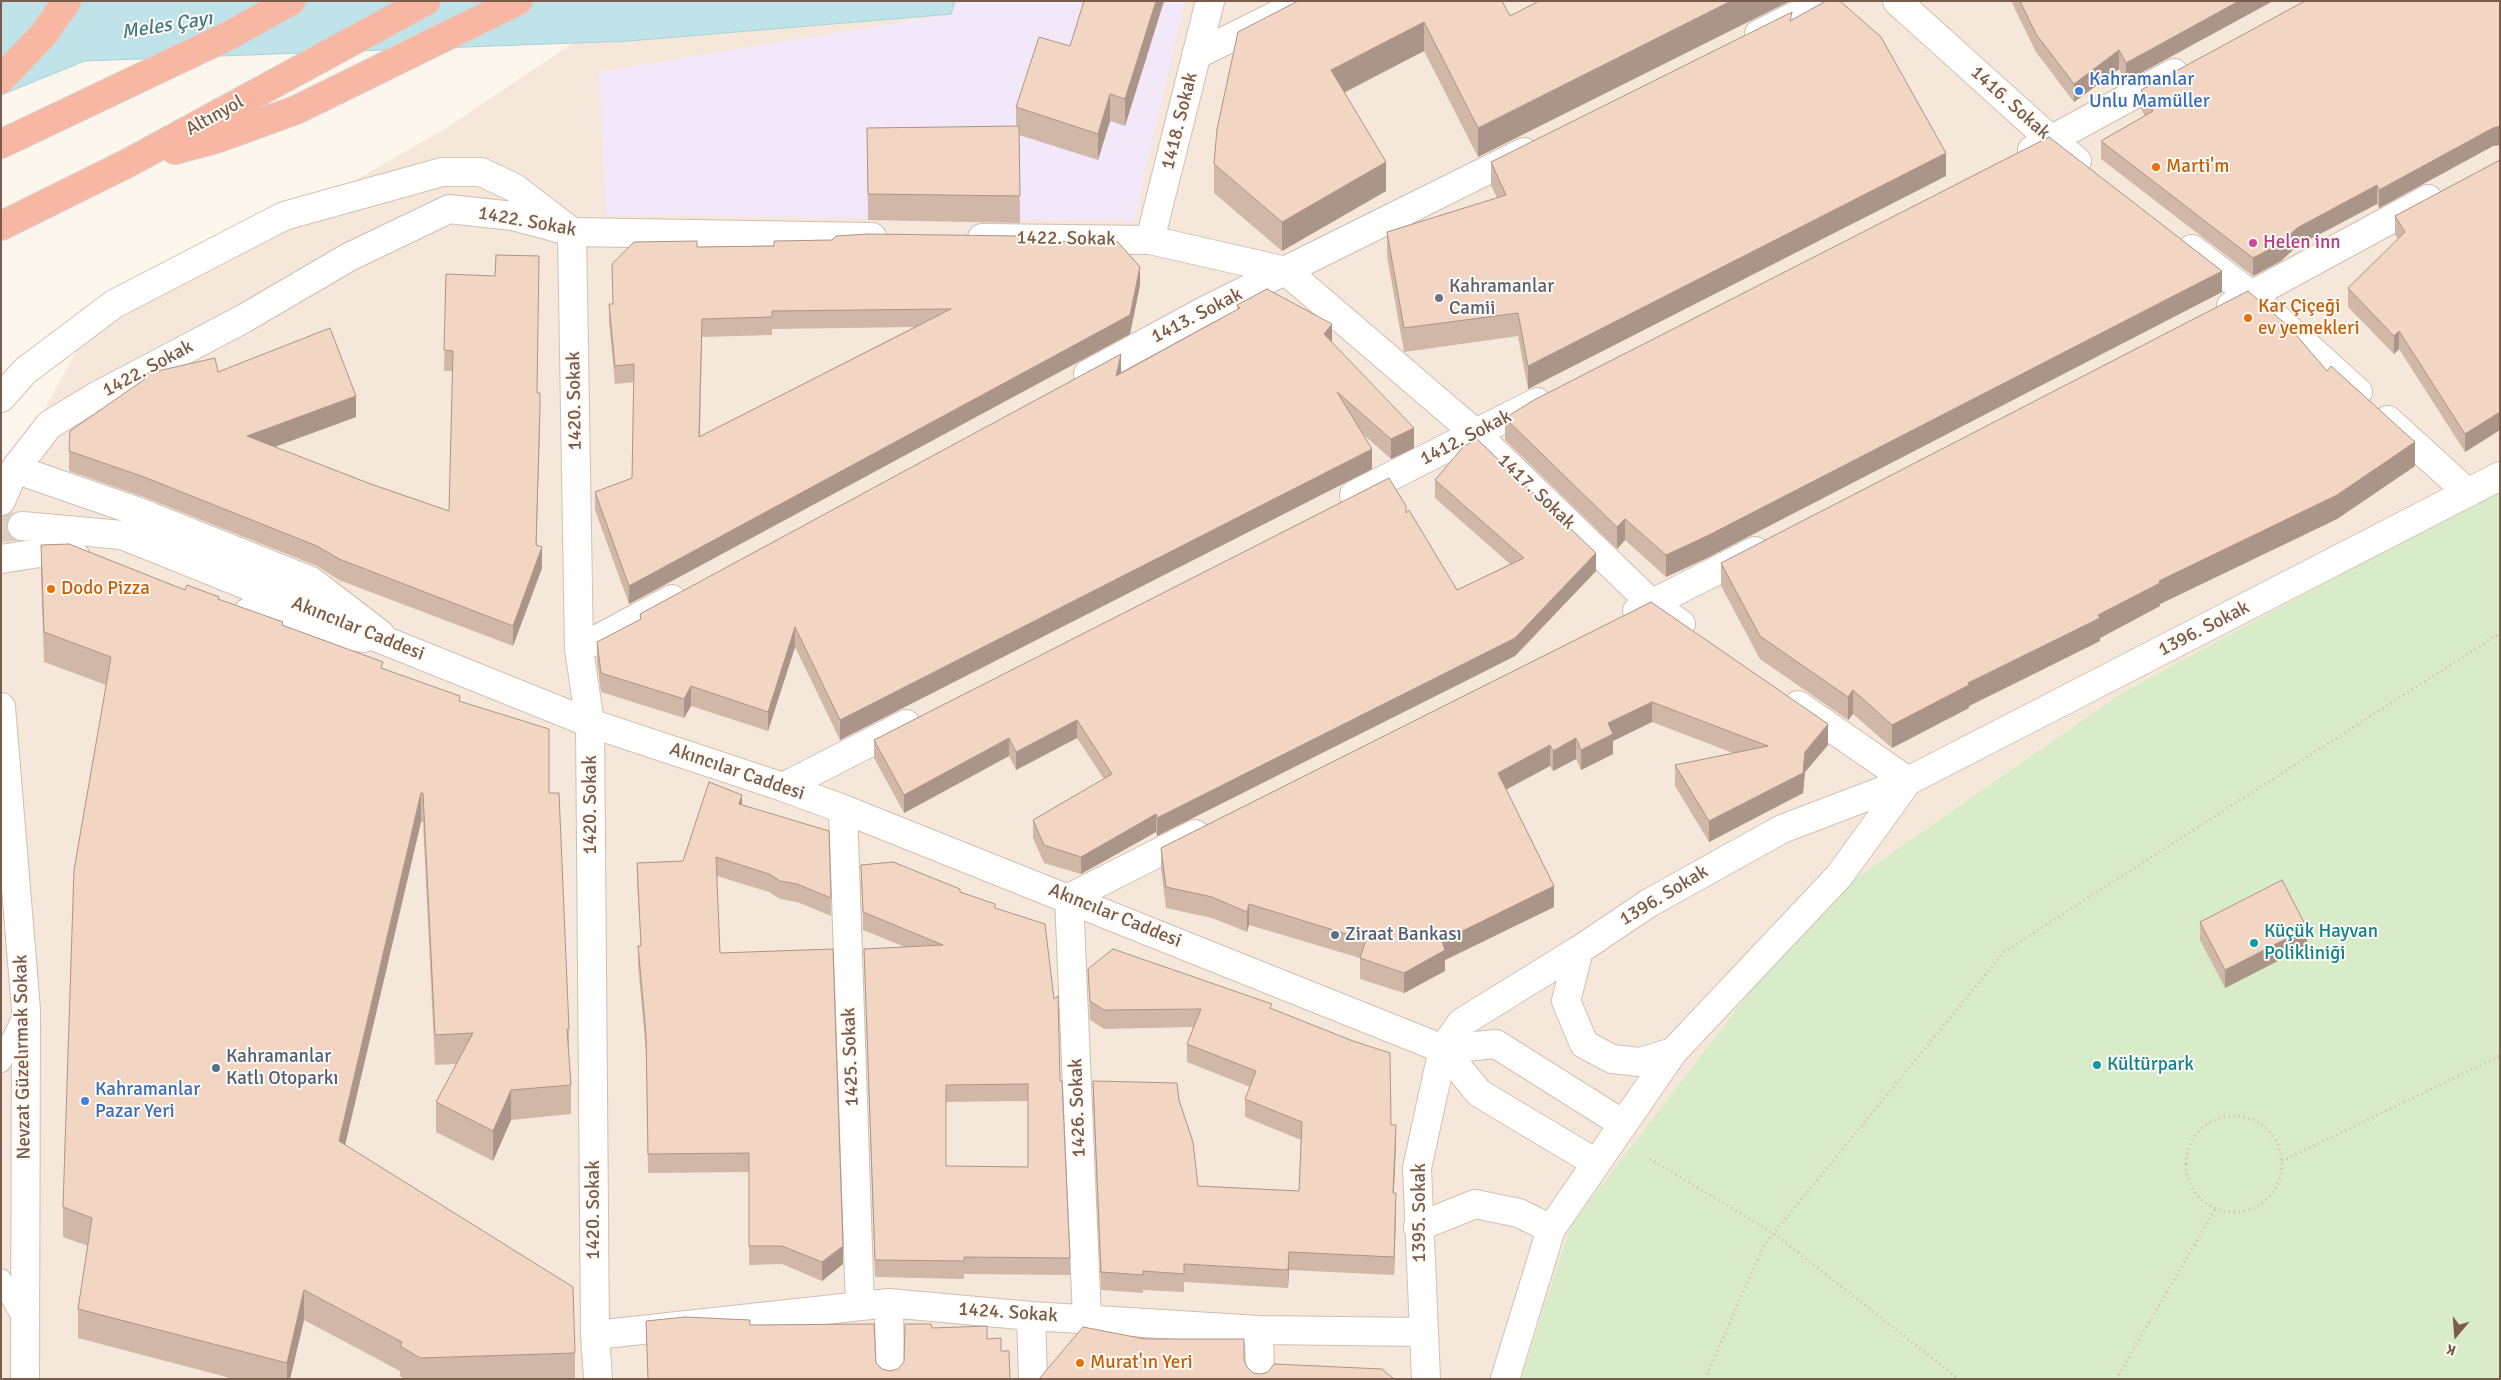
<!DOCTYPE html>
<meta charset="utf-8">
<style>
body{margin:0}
#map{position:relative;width:2501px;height:1380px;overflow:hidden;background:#fdf6ec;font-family:Signika,sans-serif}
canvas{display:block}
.frame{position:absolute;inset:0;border:2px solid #7a5c4d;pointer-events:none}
.north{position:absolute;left:2431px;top:1310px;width:50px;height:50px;-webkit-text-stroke:4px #fffaf3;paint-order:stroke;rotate:198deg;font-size:14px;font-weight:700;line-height:20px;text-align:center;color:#7a5c4d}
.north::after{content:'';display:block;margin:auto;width:18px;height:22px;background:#7a5c4d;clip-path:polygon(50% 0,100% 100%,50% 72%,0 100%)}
</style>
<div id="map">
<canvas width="2501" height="1380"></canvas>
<div class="frame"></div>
<div class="north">K</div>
</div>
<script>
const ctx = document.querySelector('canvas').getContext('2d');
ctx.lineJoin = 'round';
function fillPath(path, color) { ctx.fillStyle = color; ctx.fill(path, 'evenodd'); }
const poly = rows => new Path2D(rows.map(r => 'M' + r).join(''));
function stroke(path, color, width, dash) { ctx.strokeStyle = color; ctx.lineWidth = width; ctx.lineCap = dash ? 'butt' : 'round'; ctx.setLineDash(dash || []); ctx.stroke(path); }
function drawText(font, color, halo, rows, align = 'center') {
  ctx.font = font + ' Signika,sans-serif'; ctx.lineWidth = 4; ctx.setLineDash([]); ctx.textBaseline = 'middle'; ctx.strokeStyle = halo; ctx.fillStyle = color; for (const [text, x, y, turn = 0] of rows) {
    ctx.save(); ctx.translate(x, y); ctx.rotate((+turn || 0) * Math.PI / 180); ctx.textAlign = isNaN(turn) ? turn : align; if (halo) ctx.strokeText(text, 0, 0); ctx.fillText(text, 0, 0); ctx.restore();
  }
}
const residential = poly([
 [635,1,2500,1,2500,1379,2,1379,1,487,85,336,448,127]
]);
const education = poly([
 [955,1,1185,1,1134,221,606,215,599,72,951,14]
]);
const green = poly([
 [2500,489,2500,1379,1521,1379,1571,1225,1816,906,2122,693]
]);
const water = poly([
 [1,1,955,1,951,14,629,41,85,61,1,95,1,1]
]);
const secondaryTunnel = poly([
 [1,528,22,526]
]);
const path = poly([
 '2186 1164a48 48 0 1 1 96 0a48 48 0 1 1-96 0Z',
 [1650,1159,1773,1233,1959,1379],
 [2282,1161,2500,1056],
 [1705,1379,1764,1245,2004,952,2500,633],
 [2116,1379,2216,1208]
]);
const lane = poly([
 [1,1062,24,1014],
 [1,1279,24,1321]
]);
const street = poly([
 [1759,34,1825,1],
 [1196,55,1305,1],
 [2032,150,2174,73],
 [982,238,1150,240,1286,271,1475,433,1652,604,1681,624],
 [1150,240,1210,1],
 [2231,306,2428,199],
 [1088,374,1206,310,1524,152],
 [15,469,139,512,311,581,380,634],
 [1354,495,1537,402],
 [1,501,15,469,49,425,95,397,243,319,349,257,449,209,513,216,572,232,872,237],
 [1,559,39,553,76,557],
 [1637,611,1755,551],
 [248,612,291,627,364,638],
 [579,649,672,599],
 [1798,705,1908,781],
 [1,707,26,1010,25,1379],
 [590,723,595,1335,598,1379],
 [783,787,906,724],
 [843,809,860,1306],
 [889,1303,890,1379],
 [1031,1316,1033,1379],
 [1087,1318,1069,898,1195,834],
 [1259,1330,1260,1379],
 [595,1335,889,1303,1031,1316,1259,1330,1423,1332]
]);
const secondary = poly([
 [1897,1,2051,140,2077,161],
 [2192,249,2251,295,2358,392],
 [1,398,25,371,114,304,284,216,442,172,481,172,515,188,572,232,579,649,590,723],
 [2388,420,2468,493],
 [22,526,122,535,590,723,783,787,843,809,1443,1049,1496,1044,1623,1124],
 [1579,950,1566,1001,1584,1044,1612,1059,1640,1062,1673,1052],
 [1443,1049,1479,1093,1596,1163],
 [1418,1227,1475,1204,1519,1213,1551,1229],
 [1426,1379,1417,1168,1443,1049,1461,1023,1579,950,1649,903,1782,829,1908,781,2500,476],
 [1505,1379,1551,1229,1673,1052,1839,876,1908,781]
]);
const highway = poly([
 [1,79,43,35,67,1],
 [1,144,230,35,291,1],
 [175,150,216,139,296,110,518,1],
 [1,226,128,163,426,1]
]);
const wall = poly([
 [1084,1,1164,1,1125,126,1110,121,1098,160,1019,135,1020,223,868,220,867,128,1016,126,1016,107,1070,46],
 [1502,1,1478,157,1424,51,1344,93,1386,191,1282,251,1214,193,1214,164,1238,32],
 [2011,1,2273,1,2126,81,2119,69,2074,102,2036,52],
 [2500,1,2500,145,2493,146,2379,208,2377,204,2297,246,2281,261,2253,276,2101,159,2101,141,2145,116,2141,109,2141,90],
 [1792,20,1946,176,1528,389,1518,336,1404,352,1387,256,1387,232,1497,198,1491,185,1491,162],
 [2500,160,2500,430,2465,452,2399,349,2394,354,2348,307,2348,288,2398,239,2395,235,2395,216],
 [1021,241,1140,285,1130,334,629,604,595,510,595,492,632,478,634,382,615,384,609,322,609,304,613,304,612,264,697,247],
 [914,327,700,437,702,337,772,335,772,329],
 [446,274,537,393,540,428,536,545,542,568,513,646,339,580,317,566,144,497,69,471,69,451,144,380,144,374,218,372,356,417,274,447,368,483,449,511,453,371,444,371],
 [2222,292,1707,558,1666,577,1625,540,1617,549,1505,440,1505,418],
 [1237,305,1332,342,1414,448,1391,459,1363,434,1372,469,840,740,795,647,768,731,691,706,684,718,601,692,597,662,597,642,640,620,640,614,1121,373,1237,310],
 [2327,371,2415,466,2337,519,2160,604,2160,606,2100,638,2100,641,1969,706,1969,708,1892,748,1853,714,1848,720,1760,659,1721,586,1721,563],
 [1435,480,1596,571,1515,656,1157,836,1156,832,1081,874,1044,863,1033,838,1033,820,1104,779,1077,738,1016,770,1009,756,904,813,874,758,874,740,1406,513,1457,590,1510,564,1435,498],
 [41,545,219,600,283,625,460,702,549,793,569,1029,569,1055,571,1085,571,1114,511,1120,493,1161,436,1132,436,1102,457,1064,435,1065,423,822,421,822,345,1145,575,1353,575,1379,404,1379,400,1376,400,1371,304,1320,290,1379,234,1379,78,1338,78,1309,88,1246,63,1237,63,1207,106,685,44,662,41,575],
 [1651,602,1828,745,1805,772,1803,793,1709,842,1675,786,1675,765,1733,753,1652,722,1613,741,1613,754,1581,770,1576,759,1553,771,1550,766,1506,789,1554,907,1445,960,1445,971,1404,993,1360,979,1360,958,1249,925,1247,932,1212,918,1166,908,1161,869,1161,848],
 [742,805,831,898,831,916,797,902,780,899,769,892,717,876,720,953,843,1264,822,1281,782,1264,749,1265,749,1172,648,1173,646,1053,638,964,638,946,641,946,637,881,637,863,683,861],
 [861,865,960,892,995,908,1060,1081,1070,1258,1070,1275,964,1274,964,1279,875,1277,864,949,905,947,863,930],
 [1028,1101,1028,1167,946,1166,946,1102],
 [2200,922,2307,946,2225,988,2200,940],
 [1088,969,1272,1009,1391,1125,1396,1144,1393,1193,1396,1211,1394,1275,1289,1270,1288,1288,1184,1282,1184,1292,1143,1290,1143,1293,1101,1290,1093,1099,1093,1081,1179,1100,1198,1186,1299,1191,1301,1140,1245,1117,1245,1099,1250,1087,1187,1062,1187,1044,1193,1027,1104,1029,1090,1020],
 [646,1321,750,1325,876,1363,882,1369,890,1371,898,1369,904,1362,932,1328,987,1339,1001,1351,1010,1379,648,1379]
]);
const shadedWall = poly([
 [1156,1,1164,1,1125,126,1125,99],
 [1731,1,1790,1,1478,157,1478,128],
 [2239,1,2273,1,2126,81,2126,63],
 [1424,22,1424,51,1331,99,1331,70],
 [2119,50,2119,69,2074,102,2074,84],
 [1110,94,1110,121,1098,160,1098,134],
 [2500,126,2500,145,2493,146,2379,208,2379,190,2493,128],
 [1946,153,1946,176,1528,389,1528,366],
 [1386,162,1386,191,1282,251,1282,222],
 [2377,185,2377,204,2297,246,2281,261,2253,276,2253,258,2297,228],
 [1140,267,1140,285,1130,334,629,604,629,586],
 [2222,271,2222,292,1707,558,1666,577,1666,555],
 [1332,324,1332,344,1324,334],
 [2399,331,2399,349,2394,354,2394,336],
 [1121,354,1121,374,1116,376],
 [356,396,356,417,247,457,247,436],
 [540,408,536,564,542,547,542,568,513,646,513,626,536,545],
 [2500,412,2500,430,2465,452,2465,434],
 [1414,428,1414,448,1391,459,1391,439],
 [2415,442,2415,466,2337,519,2160,604,2160,606,2100,638,2100,641,1969,706,1969,708,1892,748,1892,725,1968,683,2098,615,2159,581],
 [1372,449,1372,469,840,740,840,720],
 [1625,519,1625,540,1617,549,1617,527],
 [1596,553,1596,571,1515,656,1157,836,1157,818],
 [795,627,795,647,768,731,768,712],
 [691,686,691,706,684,718,684,699],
 [1853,690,1853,714,1848,720,1848,697],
 [1652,702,1652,722,1613,741,1613,754,1581,770,1581,750,1608,723],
 [1077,720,1077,738,1016,770,1016,752],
 [1828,724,1828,745,1805,772,1803,793,1709,842,1709,821,1805,752],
 [1009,738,1009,756,904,813,904,795],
 [1576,738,1576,759,1553,771,1553,751],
 [1550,745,1550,766,1498,794,1498,773],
 [421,793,421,822,339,1171,339,1141],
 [742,795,742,813,739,804],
 [1156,814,1156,832,1081,874,1081,857],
 [1554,886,1554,907,1445,960,1445,971,1404,993,1404,973,1442,941],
 [1249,904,1249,925,1247,932,1247,912],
 [2307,928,2307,946,2225,988,2225,970],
 [511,1090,511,1120,493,1161,493,1131],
 [1396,1125,1396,1144,1393,1211,1393,1193],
 [1396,1193,1396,1211,1394,1275,1394,1257],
 [843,1246,843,1264,822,1281,822,1262],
 [1289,1252,1289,1270,1288,1288,1288,1270],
 [304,1290,304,1320,290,1379,287,1379,287,1363]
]);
const building = poly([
 [1084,1,1156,1,1125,99,1110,94,1098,134,1016,107,1039,37,1070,46,1084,1],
 [1298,1,1502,1,1510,16,1539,1,1731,1,1478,128,1424,22,1331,70,1386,162,1282,222,1214,164,1217,129,1238,32,1298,1],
 [1826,1,1840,1,1881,37,1946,153,1528,366,1518,313,1404,328,1387,232,1506,195,1491,162,1792,12,1790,21,1826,1],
 [2020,1,2239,1,2126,63,2119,50,2074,84,2036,34,2020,1],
 [2305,1,2500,1,2500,126,2493,128,2379,190,2377,185,2297,228,2281,243,2253,258,2101,141,2153,111,2141,90,2305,1],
 [1019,126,1020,196,868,194,867,128,1019,126],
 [2049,137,2222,271,1707,536,1666,555,1625,519,1617,527,1505,418,1534,400,2049,137],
 [2500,160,2500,412,2465,434,2399,331,2394,336,2348,288,2405,232,2395,216,2500,160],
 [868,234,1021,236,1021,241,1118,242,1140,267,1130,315,629,586,595,492,632,478,634,364,615,366,609,304,613,304,612,264,634,242,697,241,697,247,774,246,774,241,832,240,836,236,868,234],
 [951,309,699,437,702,319,772,317,772,311,951,309],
 [496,255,539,256,537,393,540,393,540,408,536,545,542,547,513,626,339,559,317,546,144,477,69,451,70,431,145,379,144,374,215,358,218,372,330,328,356,396,247,436,368,483,449,511,453,351,444,350,446,274,495,276,496,255],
 [1267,289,1332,324,1324,334,1414,428,1391,439,1337,392,1372,449,840,720,795,627,768,712,691,686,684,699,601,673,597,642,641,619,640,614,1121,354,1116,376,1240,308,1237,305,1267,289],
 [2248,291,2291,329,2327,371,2331,366,2415,442,2337,495,2159,581,2160,583,2098,615,2100,618,1968,683,1969,685,1892,725,1853,690,1848,697,1760,636,1721,563,2248,291],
 [1477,439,1596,553,1515,638,1157,818,1156,814,1081,857,1044,845,1033,820,1112,774,1077,720,1016,752,1009,738,904,795,874,740,1389,478,1406,506,1406,513,1409,510,1457,590,1524,558,1435,480,1463,447,1477,439],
 [69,544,185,590,187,585,219,597,218,599,283,622,282,625,383,662,381,668,460,696,459,701,549,729,549,793,559,793,569,1029,567,1029,571,1085,511,1090,493,1131,436,1102,473,1033,435,1035,423,793,421,793,339,1141,573,1287,575,1353,420,1358,400,1346,402,1342,304,1290,287,1363,78,1309,92,1218,63,1207,74,870,111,657,44,632,41,545,69,544],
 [1651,602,1828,724,1805,752,1803,773,1709,821,1675,765,1768,746,1652,702,1608,723,1613,734,1581,750,1576,738,1553,751,1550,745,1498,773,1554,886,1442,941,1445,950,1404,973,1360,958,1366,940,1249,904,1247,912,1212,897,1166,887,1161,848,1651,602],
 [709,782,742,795,739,804,829,831,831,898,797,884,780,881,769,874,716,857,720,953,833,949,843,1246,822,1262,782,1246,749,1246,749,1153,648,1154,646,1034,638,946,641,946,637,863,683,861,709,782],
 [893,862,960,889,960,892,995,904,995,908,1045,924,1054,999,1058,996,1060,1081,1062,1081,1070,1258,964,1257,964,1261,875,1260,864,949,943,945,863,912,861,865,893,862],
 [1028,1084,1028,1167,946,1166,946,1085,1028,1084],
 [2282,880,2307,928,2225,970,2200,922,2282,880],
 [1113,949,1272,1004,1270,1008,1353,1041,1390,1053,1391,1125,1396,1125,1393,1193,1396,1193,1394,1257,1289,1252,1288,1270,1184,1264,1184,1274,1143,1271,1143,1275,1101,1272,1093,1081,1177,1083,1179,1100,1193,1142,1198,1186,1299,1191,1302,1122,1245,1099,1256,1071,1187,1044,1201,1009,1104,1010,1090,1001,1088,969,1113,949],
 [685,1317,750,1320,750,1325,874,1324,876,1363,882,1369,890,1371,898,1369,904,1362,905,1324,931,1324,932,1328,987,1326,987,1339,1001,1338,1001,1351,1009,1351,1010,1379,648,1379,646,1321,685,1317],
 [1083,1327,1145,1339,1244,1339,1244,1360,1247,1367,1253,1373,1261,1374,1268,1372,1274,1364,1382,1369,1394,1379,1039,1379,1083,1327]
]);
const markers = [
 [2079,91,5,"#3f7fe0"],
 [2156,167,5,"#e8710a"],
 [2253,243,5,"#d1479c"],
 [1439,298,5,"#6b7280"],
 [2248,318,5,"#e8710a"],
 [51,589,5,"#e8710a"],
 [1335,935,5,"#5c6f8a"],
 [2254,943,5,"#0f9aa8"],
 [2097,1065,5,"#0f9aa8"],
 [216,1068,5,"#5c6f8a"],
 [85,1101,5,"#3f7fe0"],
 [1080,1363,5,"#e8710a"]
];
const shopNames = [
 ["Kahramanlar",2089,80],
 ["Unlu Mamüller",2089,102],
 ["Kahramanlar",95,1090],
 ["Pazar Yeri",95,1112]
];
const streetNames = [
 ["1416. Sokak",2010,103,42],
 ["Altınyol",215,116,-29],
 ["1418. Sokak",1180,121,-76],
 ["1422. Sokak",527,222,10],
 ["1422. Sokak",1066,239,1],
 ["1413. Sokak",1197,316,-27],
 ["1422. Sokak",148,369,-28],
 ["1420. Sokak",575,401,-91],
 ["1412. Sokak",1466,438,-27],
 ["1417. Sokak",1536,492,44],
 ["Akıncılar Caddesi",358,629,22],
 ["1396. Sokak",2204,629,-27],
 ["Akıncılar Caddesi",737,772,19],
 ["1420. Sokak",591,805,-90],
 ["1396. Sokak",1664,896,-31],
 ["Akıncılar Caddesi",1115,916,22],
 ["Nevzat Güzelırmak Sokak",23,1057,-91],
 ["1425. Sokak",851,1057,-92],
 ["1426. Sokak",1078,1108,-92],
 ["1420. Sokak",594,1210,-90],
 ["1395. Sokak",1420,1213,-90],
 ["1424. Sokak",1008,1313,4]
];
const foodNames = [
 ["Marti'm",2166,167],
 ["Kar Çiçeği",2258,307],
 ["ev yemekleri",2258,329],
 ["Dodo Pizza",61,589],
 ["Murat'ın Yeri",1090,1363]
];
const hotelNames = [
 ["Helen inn",2263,243]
];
const worshipNames = [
 ["Kahramanlar",1449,287],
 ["Camii",1449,309]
];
const cultureNames = [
 ["Küçük Hayvan",2264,932],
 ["Polikliniği",2264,954],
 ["Kültürpark",2107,1065]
];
const serviceNames = [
 ["Ziraat Bankası",1345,935],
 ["Kahramanlar",226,1057],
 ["Katlı Otoparkı",226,1079]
];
const waterNames = [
 ["Meles Çayı",167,26,-9]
];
fillPath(residential, '#f5e8da');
fillPath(education, '#f3e8fa');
fillPath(green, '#d8ecc9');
fillPath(water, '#bfe3e8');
stroke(water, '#a5d3da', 1);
stroke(secondaryTunnel, '#dcd0c4', 28, [28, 14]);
stroke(lane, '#d1beb0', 22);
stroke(street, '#d1beb0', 30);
stroke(secondary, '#d6c0b0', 30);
stroke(highway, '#dad1cd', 30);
stroke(path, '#d9b8a5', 3, [1, 4]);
stroke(lane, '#fff', 20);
stroke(street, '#fff', 28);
stroke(secondary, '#fff', 28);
stroke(highway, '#f7b7a3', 28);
fillPath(wall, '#d1b7a8');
fillPath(shadedWall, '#aa9588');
fillPath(building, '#f3d5c3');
stroke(building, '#aa9588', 1);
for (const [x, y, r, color] of markers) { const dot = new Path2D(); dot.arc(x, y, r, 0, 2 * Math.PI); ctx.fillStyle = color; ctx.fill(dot); stroke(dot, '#fffaf3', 2); }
drawText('19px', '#366cbe', '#fffaf3', shopNames, 'left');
drawText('19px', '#7a5c4d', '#fffaf3', streetNames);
drawText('19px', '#c56008', '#fffaf3', foodNames, 'left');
drawText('19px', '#b23c85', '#fffaf3', hotelNames, 'left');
drawText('19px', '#5b616d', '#fffaf3', worshipNames, 'left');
drawText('19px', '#0d838f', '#fffaf3', cultureNames, 'left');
drawText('19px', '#4e5e75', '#fffaf3', serviceNames, 'left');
drawText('italic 20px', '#437c86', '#fffaf3', waterNames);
</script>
